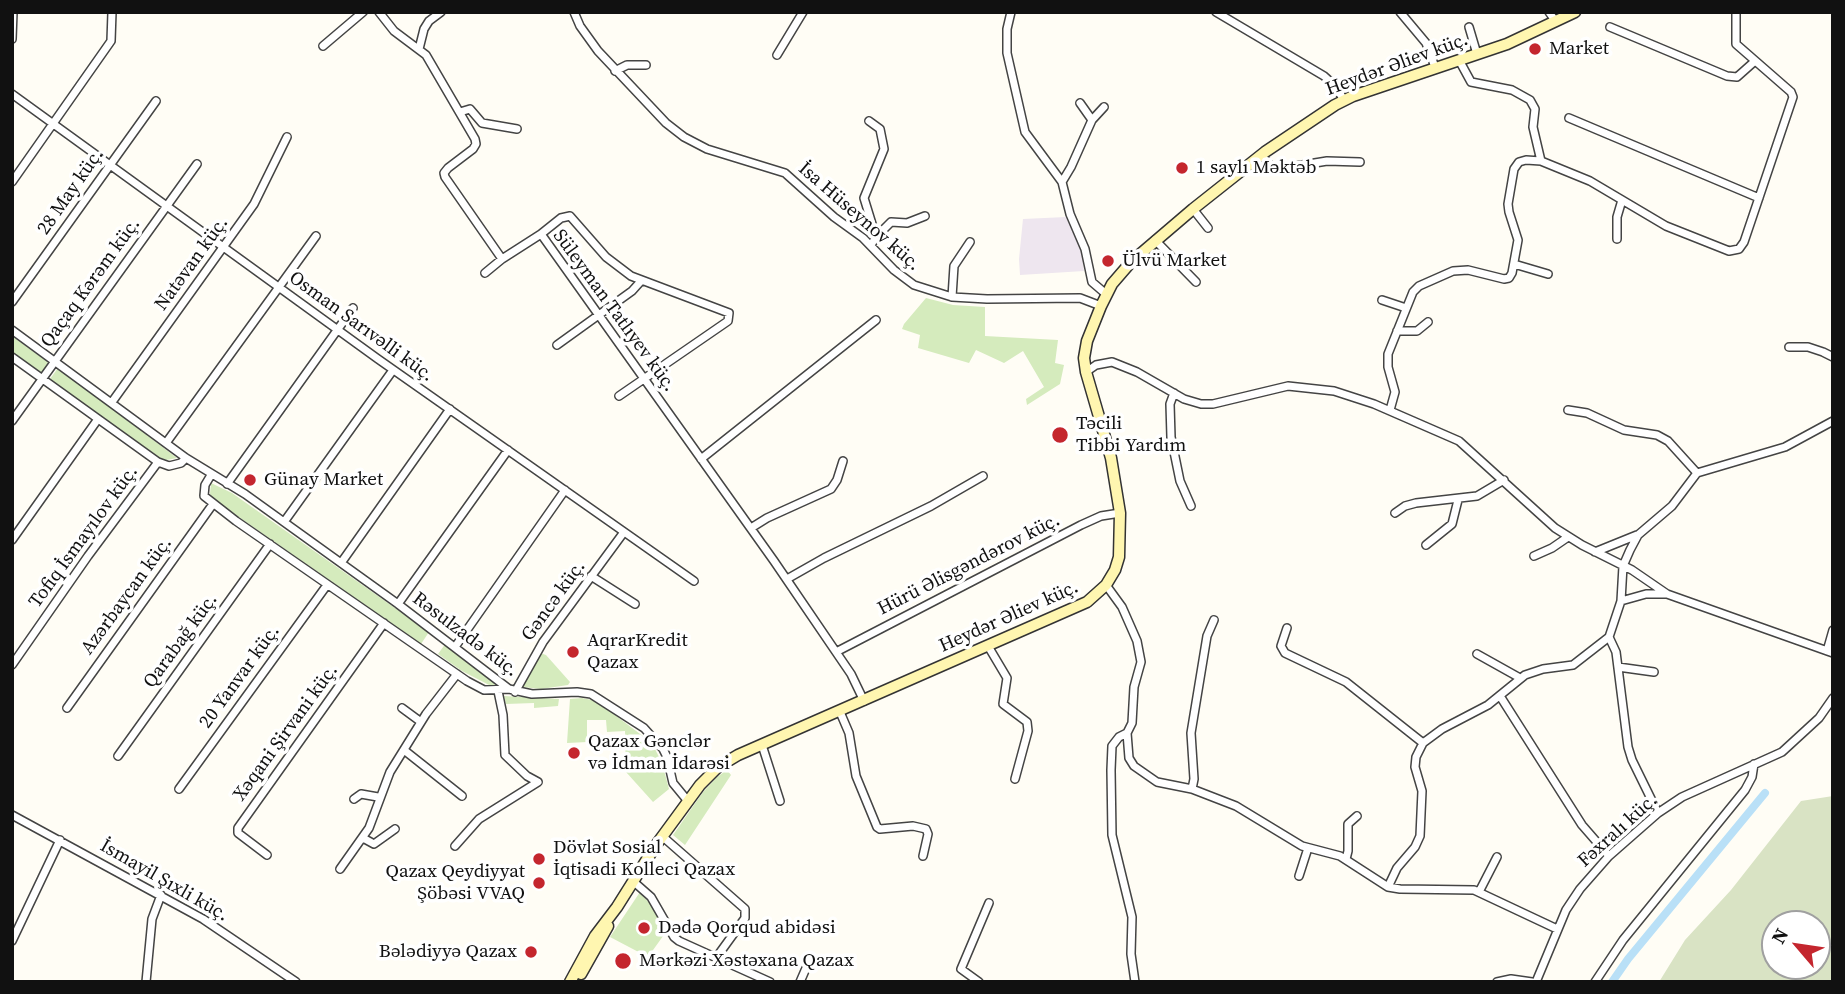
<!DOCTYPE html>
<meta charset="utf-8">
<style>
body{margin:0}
#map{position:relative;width:1845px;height:994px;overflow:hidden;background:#fffdf5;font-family:"Source Serif 4",serif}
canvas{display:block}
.frame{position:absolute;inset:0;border:14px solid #111;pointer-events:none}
.north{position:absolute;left:1761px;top:910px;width:70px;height:70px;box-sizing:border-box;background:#fff;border:2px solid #a0a0a0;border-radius:50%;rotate:299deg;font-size:19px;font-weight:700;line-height:28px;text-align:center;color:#111}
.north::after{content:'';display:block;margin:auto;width:24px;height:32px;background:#c4262e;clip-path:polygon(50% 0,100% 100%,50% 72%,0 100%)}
</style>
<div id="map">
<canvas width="1845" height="994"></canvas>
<div class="frame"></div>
<div class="north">N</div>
</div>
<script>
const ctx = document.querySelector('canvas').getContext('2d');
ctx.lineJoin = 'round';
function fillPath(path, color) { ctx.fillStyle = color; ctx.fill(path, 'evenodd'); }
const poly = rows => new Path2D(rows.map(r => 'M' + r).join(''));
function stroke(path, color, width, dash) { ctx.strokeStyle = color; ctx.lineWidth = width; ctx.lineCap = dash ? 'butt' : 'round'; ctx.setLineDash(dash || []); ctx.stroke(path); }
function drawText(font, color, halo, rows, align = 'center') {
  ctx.font = font + ' "Source Serif 4",serif'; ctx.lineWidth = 7; ctx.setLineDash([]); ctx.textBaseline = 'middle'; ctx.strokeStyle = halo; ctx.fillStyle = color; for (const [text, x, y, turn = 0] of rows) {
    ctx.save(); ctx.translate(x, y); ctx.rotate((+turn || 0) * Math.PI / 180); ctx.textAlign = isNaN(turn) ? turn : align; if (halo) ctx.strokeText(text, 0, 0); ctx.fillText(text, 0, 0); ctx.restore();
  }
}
const industrial = poly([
 [1066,217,1082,252,1084,271,1020,275,1019,259,1023,219]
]);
const green = poly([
 [926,298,953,305,985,307,985,336,1058,340,1055,363,1064,365,1060,384,1027,405,1026,399,1044,387,1023,351,1004,363,976,350,969,363,918,348,920,335,902,329,904,324],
 [12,336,49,363,41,374,12,353],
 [58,368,177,458,166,460,159,458,50,379],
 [211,483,232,493,429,632,421,644,213,499,210,494],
 [446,643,496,683,493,687,462,671,438,654],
 [540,653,546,655,570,682,568,685,541,689,522,687],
 [504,696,559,699,558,706,534,708,534,703,506,704],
 [582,698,592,700,611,712,652,743,662,763,669,789,653,802,626,772,625,731,607,732,606,720,587,720,587,742,567,743,570,699],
 [727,770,731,775,685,845,673,835,703,792,717,777],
 [640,892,656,911,666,932,648,957,610,937]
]);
const cemetery = poly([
 [1833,796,1833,982,1659,982,1685,940,1731,890,1801,801],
 [1775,924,1817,924,1817,966,1775,966]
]);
const canal = poly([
 [1612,982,1628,959,1765,793]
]);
const minor = poly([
 [379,12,394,31,426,55,475,139,476,144,473,149,448,168,444,173,445,177,502,259,541,234,774,561,851,674,864,701],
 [574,12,580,26,598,51,666,123,684,137,707,149,785,173,834,217,863,238,894,270,914,285,952,297,987,299,1080,298,1101,306],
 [1011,12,1007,29,1007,53,1025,132,1062,182,1070,214,1085,249,1092,282,1106,294],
 [1216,12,1324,76,1335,86,1344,100],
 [1400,12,1426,43,1435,67],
 [1549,12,1556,22],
 [1469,27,1477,54],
 [1610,27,1727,76,1737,77,1755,61],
 [12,39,13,12],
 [323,46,363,12],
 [419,49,424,29,429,21,441,12],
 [777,55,803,12],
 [1459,60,1471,82,1512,90,1530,100,1535,109,1533,127,1541,161],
 [615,71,627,65,646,65],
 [12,94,378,359,694,581],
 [1080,103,1092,120],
 [460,112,470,109,482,123,517,129],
 [1569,118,1759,198],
 [869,121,880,129,884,149,864,198,876,237,871,245],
 [1261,155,1270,165,1278,169,1327,161,1360,162],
 [12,182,111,41,112,12],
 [1062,182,1071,167,1092,120,1104,107],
 [1193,209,1208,228],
 [541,234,561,218,570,216,606,257,631,276,729,313,728,321,619,396],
 [876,237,891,222,907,223,925,216],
 [1617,239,1617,217,1622,200],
 [1155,240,1196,282],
 [1514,264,1548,274],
 [485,273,502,259],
 [952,297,954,266,970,242],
 [1382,300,1406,308],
 [12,302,156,101],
 [12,330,186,458,245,494,398,604,509,689,532,694,577,692,591,694,644,728,663,749,667,757,673,783,687,800],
 [1397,331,1417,331,1428,322],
 [557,345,632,291,641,281],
 [1789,347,1808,347,1823,352,1833,357],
 [12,357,158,462,169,466,181,463,186,458],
 [1086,372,1096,365,1112,362,1137,372,1184,399,1201,404,1213,404,1288,386,1334,391,1374,404,1459,441,1555,528,1582,545,1632,570,1667,594,1833,653],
 [1174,393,1170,404,1171,437,1180,481,1191,506],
 [112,402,254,204,287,137],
 [1390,410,1395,392,1388,367,1388,354,1413,292,1419,286,1453,271,1468,270,1504,279,1509,278,1512,273,1518,240,1509,212,1508,204,1514,169,1519,162,1526,160,1541,161,1590,181,1666,226,1729,251,1739,249,1744,242,1793,97,1791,92,1736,44,1736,12],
 [1568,410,1587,413,1624,430,1657,435,1668,441,1697,473],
 [12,421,197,164],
 [166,443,316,236],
 [701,459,876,320],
 [211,475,205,485,204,496,236,521,467,681,484,690,509,689],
 [227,484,353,308],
 [1395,513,1405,506,1416,503,1477,496,1504,480],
 [284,522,393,370],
 [751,528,767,518,831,489,837,480,843,461],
 [12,540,98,419],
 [1426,545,1452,524,1458,500],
 [1595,552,1637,535],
 [1534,556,1552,548,1568,537],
 [341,563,450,409],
 [591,576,635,604],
 [787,579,824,558,931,506,983,476],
 [1106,585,1122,607,1137,641,1141,662,1134,687,1132,723,1127,733,1119,737,1112,746,1111,770,1112,835,1132,917,1131,954,1135,982],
 [1621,601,1646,594,1665,594],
 [398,604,508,450],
 [1287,628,1281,646,1285,653,1346,682,1423,743],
 [1609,637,1616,652,1628,747,1632,760,1658,813],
 [988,646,1007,678,1003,704,1027,722,1028,731,1015,779],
 [455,647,565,490],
 [1827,651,1833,630],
 [836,652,1081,525,1101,516,1120,513],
 [1477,654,1520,678],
 [12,665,88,556,158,462],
 [1618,667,1654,672],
 [515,692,543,642,624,532],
 [1500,696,1582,825,1609,856],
 [67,708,213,504],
 [402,708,421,722],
 [840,712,849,733,856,776,877,827,880,829,913,826,926,829,928,834,923,856],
 [1127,733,1129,758,1134,766,1157,782,1192,789,1236,806,1302,846,1340,856,1388,887,1400,889,1474,890,1557,929],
 [762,745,780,801],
 [404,750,462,796],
 [118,756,270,544],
 [179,789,327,585],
 [1192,789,1194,779,1191,733,1207,636,1214,620],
 [354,799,361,794,378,797],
 [12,815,203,919,296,982],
 [662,836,745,909,745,918,716,958],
 [363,838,374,844,395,829],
 [455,846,479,819,538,782,527,776,505,755,503,715,498,691],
 [267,855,238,833,238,828,384,623],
 [1346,859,1348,851,1348,824,1357,816],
 [340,869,369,828,390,772,426,714,457,674],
 [1299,876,1308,848],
 [634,882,651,897,674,937,679,941,770,982],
 [1388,887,1397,868,1415,847,1420,836,1422,791,1415,767,1416,757,1423,743,1442,729,1488,705,1525,675,1543,669,1573,665,1609,637,1621,601,1623,566,1630,550,1638,535,1672,506,1697,473,1785,447,1833,421],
 [1479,892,1497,857],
 [12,941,60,840],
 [146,982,152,919,161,895],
 [800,982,810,959],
 [979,982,961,969,989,903],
 [1497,982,1511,979,1532,982],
 [1536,982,1566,910,1580,889,1609,856,1658,813,1682,797,1782,752,1819,718,1833,698],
 [1595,982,1623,940,1745,790,1752,777,1754,764]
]);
const secondary = poly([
 [581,974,608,926],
 [570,982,595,936,617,907,656,845,700,785,718,767,738,755,1087,602,1106,585,1115,570,1119,557,1120,513,1111,458,1086,372,1084,358,1087,341,1101,306,1112,284,1131,262,1193,209,1265,152,1335,105,1353,96,1507,44,1575,12]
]);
const markers = [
 [1535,49,7,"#c4262e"],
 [1182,168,7,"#c4262e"],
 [1108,261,7,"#c4262e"],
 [1060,435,9,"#c4262e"],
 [250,480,7,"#c4262e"],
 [573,652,7,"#c4262e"],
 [574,753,7,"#c4262e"],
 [539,859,7,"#c4262e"],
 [539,883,7,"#c4262e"],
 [644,928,7,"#c4262e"],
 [531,952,7,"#c4262e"],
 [623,961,9,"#c4262e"]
];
const poiNames = [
 ["Market",1549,49],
 ["1 saylı Məktəb",1196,168],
 ["Ülvü Market",1122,261],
 ["Təcili",1076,424],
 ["Tibbi Yardım",1076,446],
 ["Günay Market",264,480],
 ["AqrarKredit",587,641],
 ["Qazax",587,663],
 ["Qazax Gənclər",588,742],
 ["və İdman İdarəsi",588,764],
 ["Dövlət Sosial",553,848],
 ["İqtisadi Kolleci Qazax",553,870],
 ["Qazax Qeydiyyat",525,872,"right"],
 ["Şöbəsi VVAQ",525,894,"right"],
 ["Dədə Qorqud abidəsi",658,928],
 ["Bələdiyyə Qazax",517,952,"right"],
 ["Mərkəzi Xəstəxana Qazax",639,961]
];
const streetNames = [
 ["Heydər Əliev küç.",1397,65,-20],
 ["28 May küç.",71,192,-55],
 ["İsa Hüseynov küç.",859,217,41],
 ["Natəvan küç.",192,264,-54],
 ["Qaçaq Kərəm küç.",91,283,-54],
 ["Süleyman Tatlıyev küç.",614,311,54],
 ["Osman Sarıvəlli küç.",361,327,36],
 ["Tofiq İsmayılov küç.",84,537,-54],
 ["Hürü Əlisgəndərov küç.",969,565,-27],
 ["Azərbaycan küç.",127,596,-54],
 ["Gəncə küç.",554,601,-54],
 ["Heydər Əliev küç.",1009,617,-24],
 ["Rəsulzadə küç.",465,635,37],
 ["Qarabağ küç.",181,641,-54],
 ["20 Yanvar küç.",240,677,-54],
 ["Xəqani Şirvani küç.",286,733,-54],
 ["Fəxralı küç.",1618,831,-42],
 ["İsmayil Şıxli küç.",164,881,30]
];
fillPath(industrial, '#eee6ef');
fillPath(green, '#d5ebbd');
fillPath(cemetery, '#d9e3c4');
stroke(canal, '#b9e0f7', 8);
stroke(minor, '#444', 10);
stroke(secondary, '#333', 13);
stroke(minor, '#fff', 7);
stroke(secondary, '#fff6b0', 10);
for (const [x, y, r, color] of markers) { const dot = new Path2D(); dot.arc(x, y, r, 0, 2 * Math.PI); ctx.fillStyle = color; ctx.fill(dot); stroke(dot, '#fff', 2.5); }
drawText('19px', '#111', '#fff', poiNames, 'left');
drawText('19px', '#111', '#fff', streetNames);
</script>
